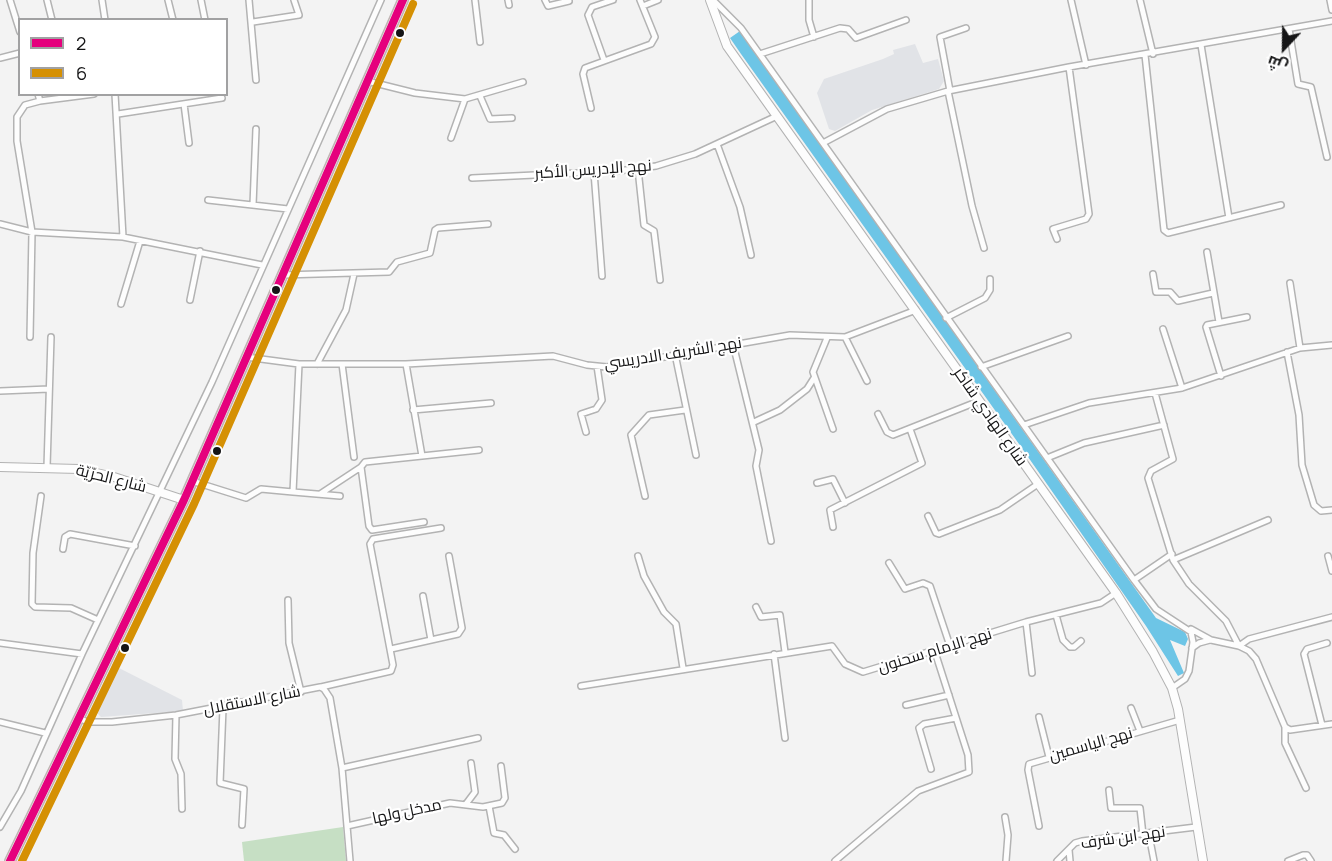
<!DOCTYPE html>
<meta charset="utf-8">
<style>
body{margin:0}
#map{position:relative;width:1332px;height:861px;overflow:hidden;background:#f3f3f3;font-family:Manrope,Cairo,sans-serif}
canvas{display:block}
.legend{position:absolute;left:18px;top:18px;width:210px;height:78px;box-sizing:border-box;background:#fff;border:2px solid #a1a1a2;margin:0;padding:8px 10px;list-style:none;font-size:18px;color:#151516}
.legend li{display:flex;align-items:center;gap:12px;height:30px}
.legend b{width:30px;border:2px solid #a1a1a2}
.north{position:absolute;left:1254px;top:18px;width:60px;height:60px;-webkit-text-stroke:4px #fff;paint-order:stroke;rotate:202deg;font-size:16px;font-weight:700;line-height:24px;text-align:center;color:#151516}
.north::after{content:'';display:block;margin:auto;width:21px;height:27px;background:#151516;clip-path:polygon(50% 0,100% 100%,50% 72%,0 100%)}
</style>
<div id="map">
<canvas width="1332" height="861"></canvas>
<ul class="legend">
<li><b style="height:8px;background:#e5007d"></b>2</li>
<li><b style="height:8px;background:#d59003"></b>6</li>
</ul>
<div class="north">ش</div>
</div>
<script>
const ctx = document.querySelector('canvas').getContext('2d');
ctx.lineJoin = 'round';
function fillPath(path, color) { ctx.fillStyle = color; ctx.fill(path, 'evenodd'); }
const poly = rows => new Path2D(rows.map(r => 'M' + r).join(''));
function stroke(path, color, width, dash) { ctx.strokeStyle = color; ctx.lineWidth = width; ctx.lineCap = dash ? 'butt' : 'round'; ctx.setLineDash(dash || []); ctx.stroke(path); }
function drawText(font, color, halo, rows, align = 'center') {
  ctx.font = font + ' Manrope,Cairo,sans-serif'; ctx.lineWidth = 4.5; ctx.setLineDash([]); ctx.textBaseline = 'middle'; ctx.strokeStyle = halo; ctx.fillStyle = color; for (const [text, x, y, turn = 0] of rows) {
    ctx.save(); ctx.translate(x, y); ctx.rotate((+turn || 0) * Math.PI / 180); ctx.textAlign = isNaN(turn) ? turn : align; if (halo) ctx.strokeText(text, 0, 0); ctx.fillText(text, 0, 0); ctx.restore();
  }
}
const built = poly([
 [915,44,923,63,938,59,944,81,939,89,872,110,835,131,829,129,817,93,824,79,883,59,894,54,893,50],
 [117,667,182,700,183,711,101,717,97,713,97,703,104,696]
]);
const green = poly([
 [343,827,346,861,244,861,242,842]
]);
const water = poly([
 [740,31,1156,618,1185,632,1188,639,1185,646,1170,640,1184,673,1178,676,1146,626,1019,444,741,54,730,38]
]);
const street = poly([
 [10,0,20,32],
 [47,0,52,20],
 [102,0,105,20],
 [168,0,173,20],
 [201,0,205,20],
 [249,0,256,80],
 [475,0,480,42],
 [508,0,509,5],
 [545,0,548,6,569,1],
 [713,0,741,28,1134,580,1156,609,1191,632,1193,642,1189,671,1185,679,1172,688],
 [809,0,809,20,814,37],
 [1071,0,1086,65],
 [1140,0,1153,54],
 [1330,0,1332,10],
 [643,6,658,0],
 [253,22,299,15,294,0],
 [1289,29,1298,84,1311,87,1327,157],
 [1201,45,1229,218],
 [760,54,840,28,848,29,856,38,906,20],
 [1145,55,1164,230,1168,233,1281,205],
 [0,58,20,53],
 [604,60,588,15,592,7,613,0],
 [367,81,415,93,465,99,523,82],
 [948,91,972,206,984,248],
 [950,91,940,37,966,28],
 [115,94,123,237],
 [480,96,490,119,512,118],
 [40,101,94,94],
 [184,104,189,143],
 [591,108,583,74,585,68,651,44,655,37,640,0],
 [118,114,222,98],
 [451,138,465,99],
 [823,143,887,109,948,91,1069,67,1332,21],
 [717,144,740,207,751,255],
 [638,169,644,225,654,231,660,280],
 [594,172,602,276],
 [472,178,618,171,656,166,695,154,777,116],
 [208,200,288,209],
 [253,205,256,129],
 [0,224,32,232,123,237,262,265],
 [1057,239,1053,229,1086,219,1089,214,1069,67],
 [1207,252,1219,322],
 [1153,274,1156,292,1170,292,1178,301,1213,293],
 [282,275,389,272,397,262,430,253,435,230,438,228,488,224],
 [1290,283,1300,348],
 [190,300,200,251],
 [121,304,140,241],
 [946,318,985,298,990,290,990,279],
 [1163,329,1182,388],
 [30,337,32,232,17,141,17,117,25,105,40,101,38,94],
 [845,337,867,381],
 [827,338,813,372,833,429],
 [733,344,759,450,756,466,771,541],
 [1287,352,1299,415,1302,465,1314,505,1321,511,1332,510],
 [675,354,696,455],
 [246,357,299,364,406,364,553,356,587,365,607,367,790,335,845,337,916,310],
 [299,364,293,492,340,496],
 [317,364,346,310,354,274],
 [342,364,354,457],
 [406,364,422,456,479,450],
 [981,367,1068,336],
 [1221,376,1206,327,1207,325,1247,317],
 [0,391,49,389],
 [1155,393,1173,459,1151,471,1148,478,1173,560,1189,584,1226,621,1239,646],
 [413,410,491,403],
 [878,414,887,432,893,435,979,401],
 [754,422,780,410,807,389,814,378],
 [1024,425,1089,403,1182,388,1300,348,1332,345],
 [586,432,581,414,596,409,602,400,597,366],
 [422,456,365,462,361,467,369,526,372,530,424,522],
 [1047,458,1084,443,1164,425],
 [47,467,51,337],
 [192,481,246,498,261,489,293,492],
 [817,483,833,479,845,503],
 [320,494,361,467],
 [41,496,33,553,32,604,35,607,71,608,98,620],
 [645,496,631,435,649,415,685,410],
 [928,516,936,533,939,534,1000,510,1038,484],
 [833,527,830,510,922,463,910,429],
 [63,549,65,537,70,534,135,546],
 [638,556,644,576,664,612,676,624,683,668],
 [1328,556,1332,571],
 [1173,560,1268,520],
 [889,563,905,589,923,583,930,586,950,646],
 [1134,580,1172,554],
 [423,596,431,640],
 [288,600,289,643,301,692],
 [756,607,761,617,780,615,785,652],
 [1056,615,1063,640,1070,647,1074,647,1081,641],
 [1026,622,1032,673],
 [1191,629,1211,640,1239,646,1249,651,1256,659,1285,727,1290,730,1332,724],
 [0,643,82,654],
 [1239,646,1249,639,1332,617],
 [1192,648,1199,643,1210,640],
 [391,649,458,634,462,628,449,556],
 [774,654,785,738],
 [581,686,832,646,845,664,863,672,1026,622,1101,603,1116,593],
 [321,687,391,671,393,665,370,544,373,539,441,528],
 [906,705,949,695],
 [223,708,220,783,244,789,242,825],
 [1131,708,1140,731],
 [176,715,175,759,181,774,182,809],
 [1039,717,1049,757],
 [78,718,88,722,112,722,176,715,320,687,324,689,330,698,342,768,350,861],
 [0,722,45,733],
 [1322,725,1304,654,1307,649,1327,643],
 [1285,727,1285,743,1306,788],
 [342,768,478,738],
 [931,769,919,728,924,724,956,718],
 [1109,790,1111,808,1140,808,1143,835],
 [466,804,475,792,471,763],
 [489,806,494,833,504,835,515,849],
 [1005,817,1008,835,1006,861],
 [347,826,450,803,483,807,502,803,505,798,501,766],
 [1039,826,1028,770,1029,764,1180,720],
 [0,827,21,791,82,654,212,382,381,0],
 [1149,835,1154,861],
 [1069,850,1070,861],
 [835,861,918,791,969,772,968,755,935,652],
 [1057,861,1075,843,1082,841,1196,827],
 [1288,861,1303,855,1307,855,1311,861]
]);
const secondary = poly([
 [710,0,727,46,1116,593,1153,652,1172,688,1178,709,1203,861],
 [0,467,79,469,114,477,184,500]
]);
const primary = poly([
 [10,861,184,500,403,0]
]);
const bus1 = poly([
 [10,861,184,500,403,0]
]);
const bus2 = poly([
 [22,861,194,504,413,4]
]);
const markers = [
 [400,33,5,"#151516"],
 [276,290,5,"#151516"],
 [217,451,5,"#151516"],
 [125,648,5,"#151516"]
];
const streetNames = [
 ["نهج الإدريس الأكبر",593,170,-4],
 ["نهج الشريف الادريسي",673,354,-9],
 ["شارع الهادي شاكر",990,417,55],
 ["شارع الحرّيّة",111,479,14],
 ["نهج الإمام سحنون",935,651,-17],
 ["شارع الاستقلال",252,701,-11],
 ["نهج الياسمين",1091,745,-16],
 ["مدخل ولها",407,812,-12],
 ["نهج ابن شرف",1123,838,-8]
];
fillPath(built, '#e1e3e7');
fillPath(green, '#c6dfc4');
fillPath(water, '#6dc5e6');
stroke(street, '#b3b3b3', 8);
stroke(secondary, '#b3b3b3', 10);
stroke(primary, '#c0b5b4', 12);
stroke(street, '#fdfdfd', 5);
stroke(secondary, '#fdfdfd', 8);
stroke(primary, '#f6f0ef', 9);
stroke(bus1, '#e5007d', 8);
stroke(bus2, '#d59003', 8);
for (const [x, y, r, color] of markers) { const dot = new Path2D(); dot.arc(x, y, r, 0, 2 * Math.PI); ctx.fillStyle = color; ctx.fill(dot); stroke(dot, '#fff', 2); }
drawText('16px', '#151516', '#fff', streetNames);
</script>
